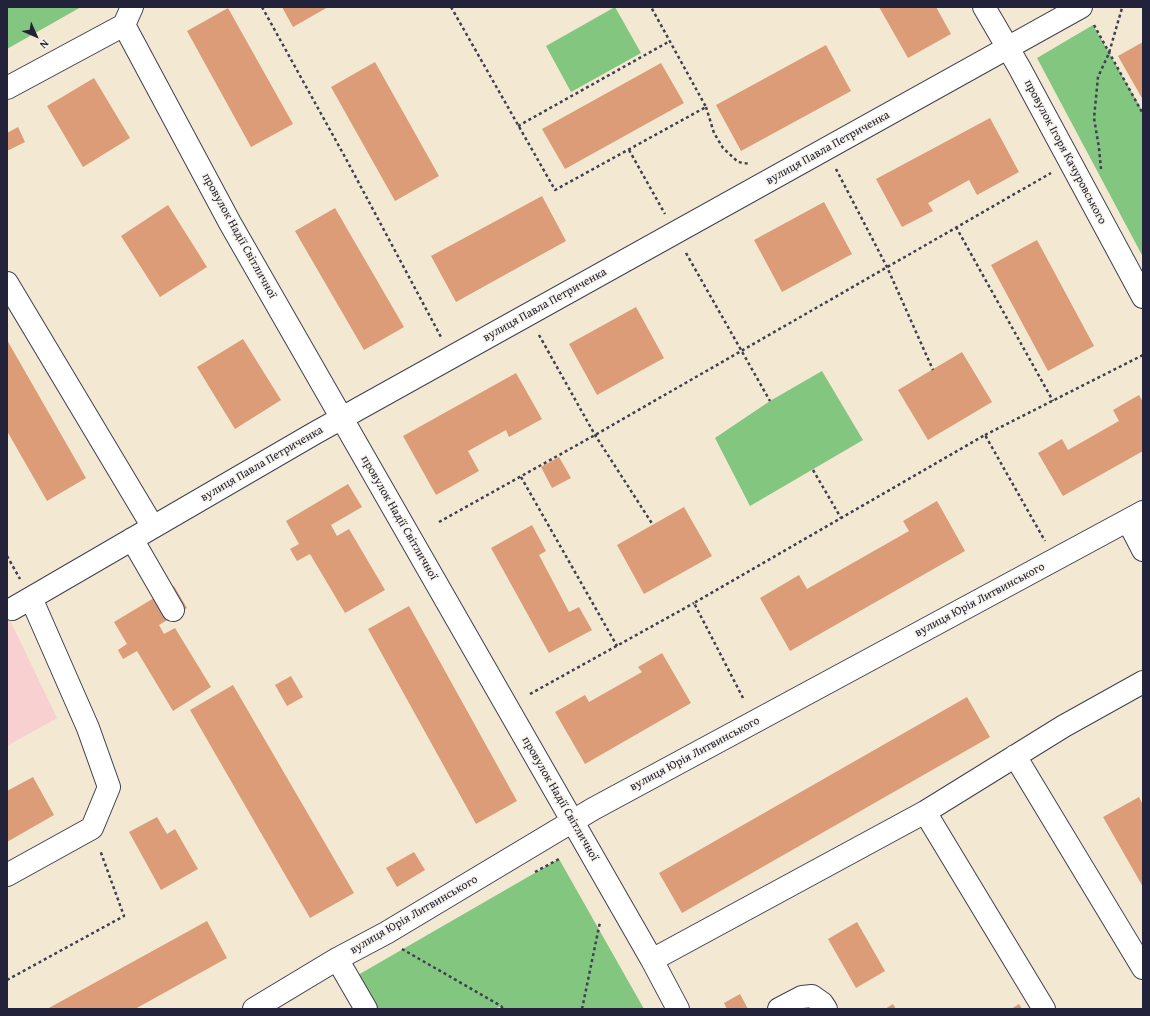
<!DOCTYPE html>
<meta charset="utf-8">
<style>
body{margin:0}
#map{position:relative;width:1150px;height:1016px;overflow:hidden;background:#f3e8d1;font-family:"Gentium Book Plus",serif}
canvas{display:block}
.frame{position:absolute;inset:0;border:8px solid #22223b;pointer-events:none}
.north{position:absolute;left:16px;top:16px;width:40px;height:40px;-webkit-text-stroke:3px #f7f3e8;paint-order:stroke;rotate:135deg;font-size:11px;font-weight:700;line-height:16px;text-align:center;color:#22223b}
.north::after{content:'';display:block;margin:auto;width:14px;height:18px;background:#22223b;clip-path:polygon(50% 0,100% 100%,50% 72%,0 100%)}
</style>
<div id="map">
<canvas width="1150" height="1016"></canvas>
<div class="frame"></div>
<div class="north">N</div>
</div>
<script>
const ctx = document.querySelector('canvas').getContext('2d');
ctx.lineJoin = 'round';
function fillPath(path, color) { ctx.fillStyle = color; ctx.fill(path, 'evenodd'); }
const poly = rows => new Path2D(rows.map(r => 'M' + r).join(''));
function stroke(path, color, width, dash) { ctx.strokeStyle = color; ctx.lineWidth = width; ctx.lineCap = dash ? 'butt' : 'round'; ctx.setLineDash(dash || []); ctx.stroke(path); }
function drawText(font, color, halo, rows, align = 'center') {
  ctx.font = font + ' "Gentium Book Plus",serif'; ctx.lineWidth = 3; ctx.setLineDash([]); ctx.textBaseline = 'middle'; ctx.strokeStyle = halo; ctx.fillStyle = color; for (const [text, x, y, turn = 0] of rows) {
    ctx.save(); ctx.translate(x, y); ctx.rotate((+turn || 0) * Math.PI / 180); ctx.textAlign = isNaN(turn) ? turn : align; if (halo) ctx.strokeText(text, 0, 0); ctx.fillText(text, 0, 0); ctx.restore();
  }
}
const built = poly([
 [7,614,57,718,7,746]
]);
const green = poly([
 [7,7,81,7,7,49],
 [615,7,641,53,571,92,546,46],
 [1093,25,1143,112,1143,257,1037,58],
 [822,371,863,440,750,506,715,438,770,401],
 [559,859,644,1009,503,1009,501,1006,495,1009,377,1009,358,975]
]);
const building = poly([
 [282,7,328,7,293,27],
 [879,7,936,7,951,34,908,58],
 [228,8,293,124,251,147,187,31],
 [1143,42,1143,100,1118,56],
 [826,45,851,91,741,151,716,105],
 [375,62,439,176,395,201,331,87],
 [661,63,684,103,565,169,542,129],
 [94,78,130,138,83,167,47,106],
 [990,118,1019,172,977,195,969,180,928,203,933,211,902,227,876,179],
 [18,127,25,142,7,151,7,133],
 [542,196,566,241,456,302,431,256],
 [824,202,852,254,782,292,754,240],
 [168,205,207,267,160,297,121,236],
 [335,208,404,327,364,350,295,231],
 [1037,240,1094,346,1048,371,991,265],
 [636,307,664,358,597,395,569,344],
 [243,339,281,400,235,429,197,367],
 [7,340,86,478,47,501,7,431],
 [962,352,992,402,928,440,898,390],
 [516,373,542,419,509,437,506,430,468,451,479,471,436,495,403,436],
 [1139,395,1143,402,1143,451,1063,496,1038,453,1062,439,1068,450,1119,421,1113,410],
 [559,457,571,478,552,488,541,467],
 [348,484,362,507,331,525,337,536,349,529,385,590,345,613,310,554,297,561,290,549,299,544,286,521],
 [937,501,965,551,790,651,760,598,799,575,807,589,909,531,903,521],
 [684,507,712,556,644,594,617,545],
 [532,525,546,551,539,555,569,612,579,607,592,630,549,653,491,548],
 [174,586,187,608,159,625,164,634,175,628,211,687,173,711,137,651,123,659,118,650,127,644,114,622],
 [409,606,517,801,476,824,368,629],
 [662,653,691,703,585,764,555,712,585,695,589,702,642,672,638,667],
 [291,676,303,697,287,706,275,685],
 [233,685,354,893,310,918,190,710],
 [967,697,990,737,682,913,659,873],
 [33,777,54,815,7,842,7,791],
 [1139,797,1143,805,1143,887,1103,817],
 [157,817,167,834,175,829,198,869,161,890,129,832],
 [414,852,425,870,397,887,386,868],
 [207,921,227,958,135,1009,47,1009],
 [857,922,885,971,856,988,828,939],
 [740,994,748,1009,727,1009,724,1003],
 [893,1004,896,1009,885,1009],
 [1019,1004,1022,1009,1011,1009]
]);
const path = poly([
 [262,7,345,157,441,337],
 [451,7,555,190,706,107,651,7],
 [1094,25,1143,114],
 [706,107,714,133,723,148,738,162,750,164],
 [518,126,670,41],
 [629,150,665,214],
 [836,169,887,267,933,370],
 [1101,169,1099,148,1094,118,1098,77,1109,53,1122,8],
 [956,227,1053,401],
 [686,253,770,401],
 [539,335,595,435,653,525],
 [985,435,1143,355],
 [813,470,841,518],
 [521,477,617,646],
 [439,522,595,435,1051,173],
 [7,556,20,579],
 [530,694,694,603],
 [743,698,694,603,985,435,1045,541],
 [535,872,559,859],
 [402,949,501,1006,503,1009],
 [7,980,124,916,100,850],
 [582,1009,600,922]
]);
const minor = poly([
 [984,7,1019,67,1143,297],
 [124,25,230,223,652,960,678,1009],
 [7,88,124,25,132,7],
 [7,283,153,527],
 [1128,521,1143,550],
 [132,539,173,610],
 [12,609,315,433,1081,7],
 [1015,756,1143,968],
 [925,812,1044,1009],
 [7,875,92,828,109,787,88,728,31,598],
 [337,959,366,1009],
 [652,960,925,812,1064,726,1143,682],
 [254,1009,337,959,386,933,593,809,1143,512],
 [779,1009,802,997,812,996,822,1003,826,1009]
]);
const streetNames = [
 ["вулиця Павла Петриченка",828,148,-29],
 ["провулок Ігоря Качуровського",1065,152,62],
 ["провулок Надії Світличної",239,236,61],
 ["вулиця Павла Петриченка",545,305,-29],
 ["вулиця Павла Петриченка",262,464,-30],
 ["провулок Надії Світличної",399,518,60],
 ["вулиця Юрія Литвинського",980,600,-28],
 ["вулиця Юрія Литвинського",695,754,-28],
 ["провулок Надії Світличної",560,799,60],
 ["вулиця Юрія Литвинського",414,915,-30]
];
fillPath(built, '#f7d0cf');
fillPath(green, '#82c67f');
fillPath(building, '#dc9c78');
stroke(minor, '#414052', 24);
stroke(path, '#414052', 2.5, [3, 3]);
stroke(minor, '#fff', 22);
drawText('12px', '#22223b', '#f7f3e8', streetNames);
</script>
